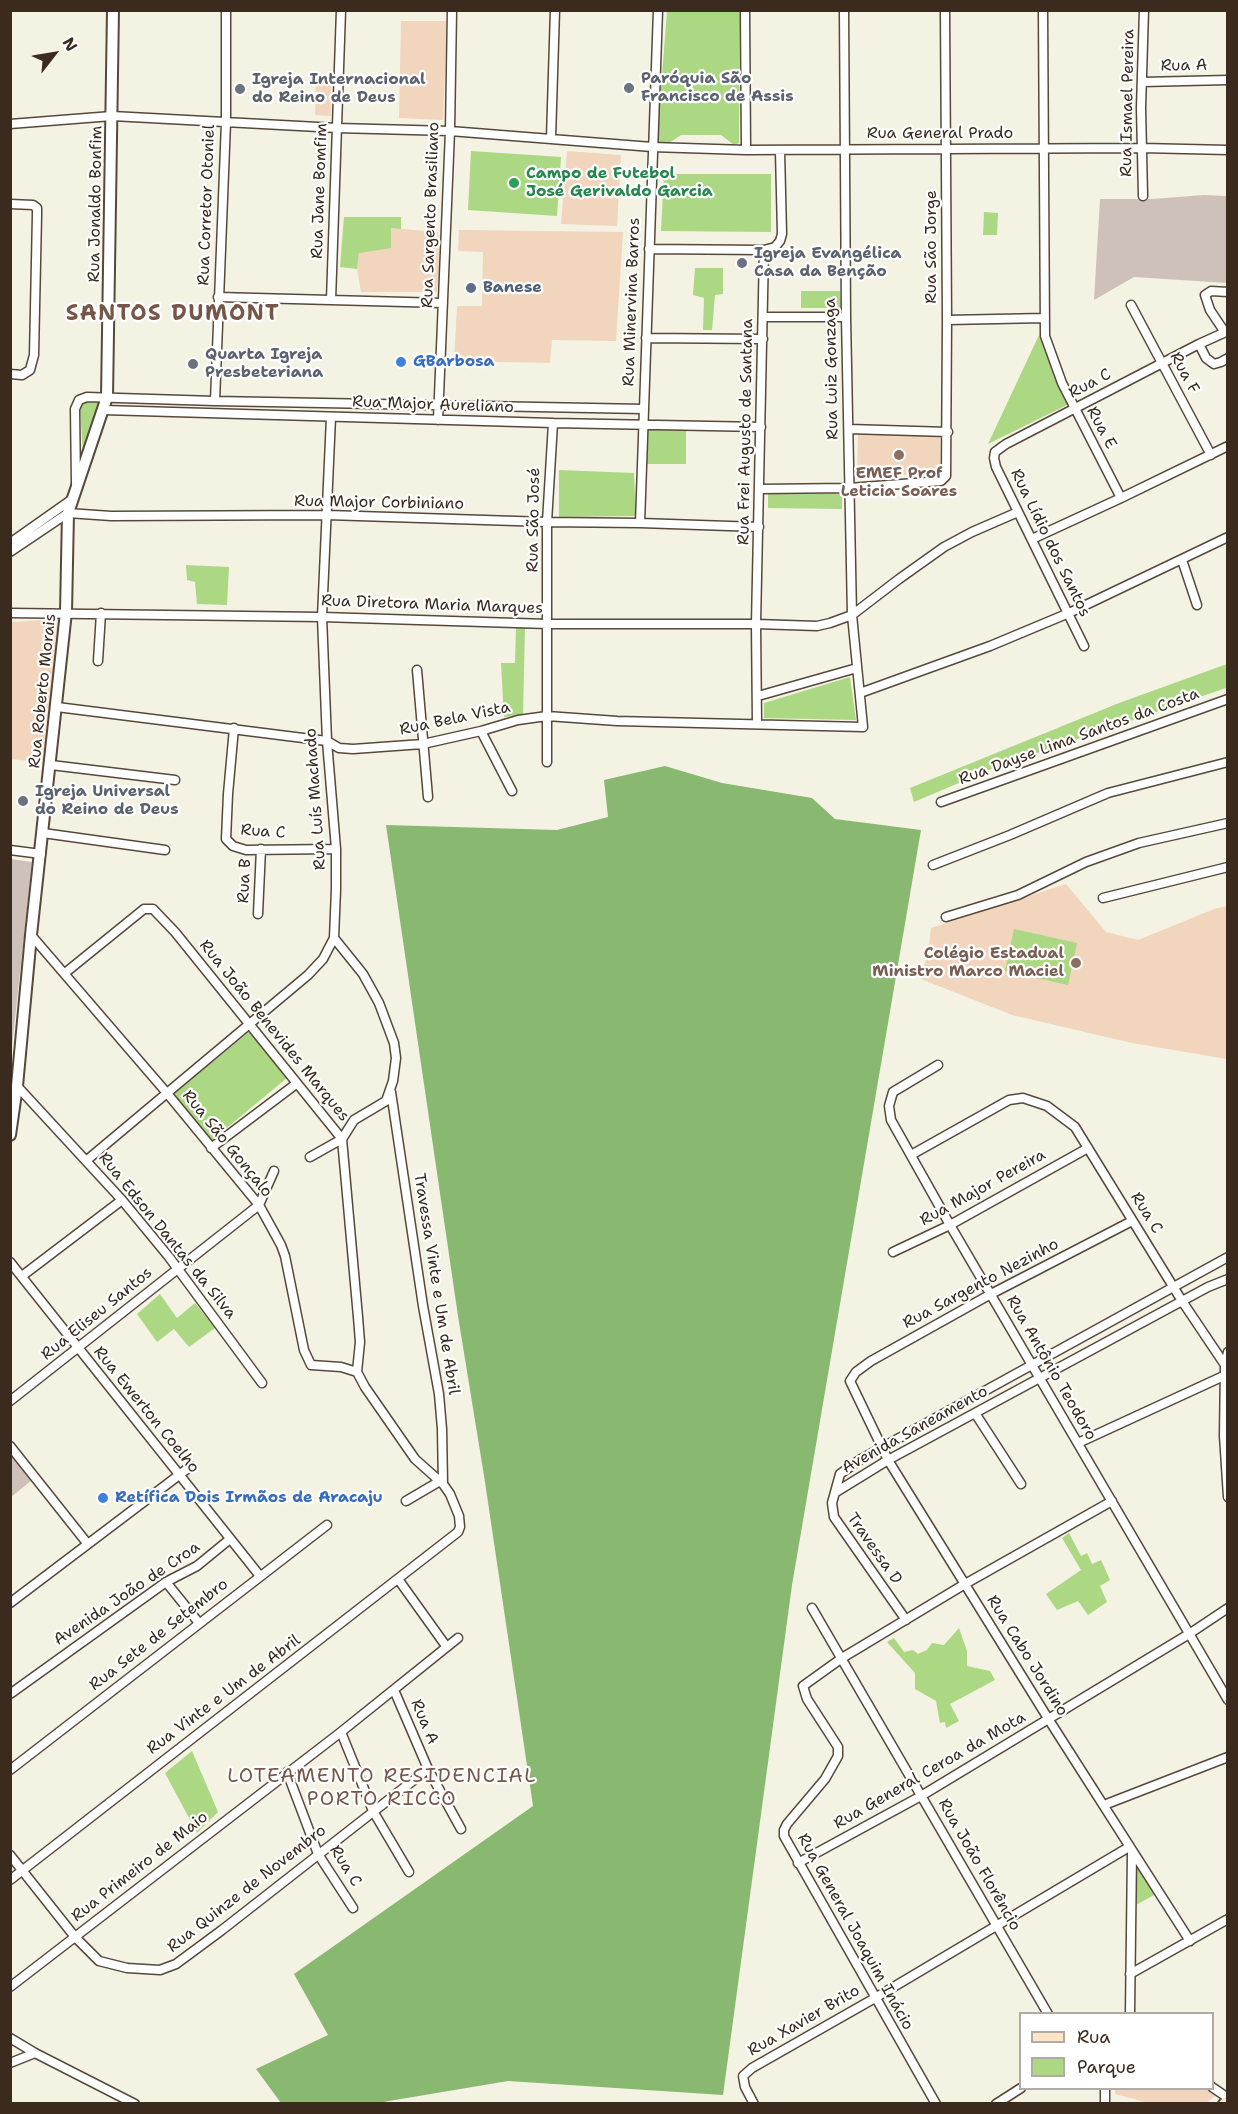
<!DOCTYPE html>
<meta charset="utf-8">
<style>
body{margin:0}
#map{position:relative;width:1238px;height:2114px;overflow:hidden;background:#f4f2e3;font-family:"Shantell Sans",sans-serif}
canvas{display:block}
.frame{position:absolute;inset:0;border:12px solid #3b2a1e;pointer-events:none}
.legend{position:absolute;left:1019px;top:2012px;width:195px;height:78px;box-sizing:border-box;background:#fff;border:2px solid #b1aaa5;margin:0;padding:8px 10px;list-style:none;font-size:18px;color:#3b2a1e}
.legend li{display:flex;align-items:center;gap:12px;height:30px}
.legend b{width:30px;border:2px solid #b1aaa5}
.north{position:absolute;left:24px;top:24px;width:60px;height:60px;-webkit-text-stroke:4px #fff;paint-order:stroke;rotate:59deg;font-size:16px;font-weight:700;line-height:24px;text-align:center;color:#3b2a1e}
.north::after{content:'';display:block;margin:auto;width:21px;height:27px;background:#3b2a1e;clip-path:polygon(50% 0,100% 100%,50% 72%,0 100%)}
</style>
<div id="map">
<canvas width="1238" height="2114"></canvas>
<div class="frame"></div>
<ul class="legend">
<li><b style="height:8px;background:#fde5c5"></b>Rua</li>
<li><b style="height:16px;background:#acd783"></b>Parque</li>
</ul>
<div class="north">N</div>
</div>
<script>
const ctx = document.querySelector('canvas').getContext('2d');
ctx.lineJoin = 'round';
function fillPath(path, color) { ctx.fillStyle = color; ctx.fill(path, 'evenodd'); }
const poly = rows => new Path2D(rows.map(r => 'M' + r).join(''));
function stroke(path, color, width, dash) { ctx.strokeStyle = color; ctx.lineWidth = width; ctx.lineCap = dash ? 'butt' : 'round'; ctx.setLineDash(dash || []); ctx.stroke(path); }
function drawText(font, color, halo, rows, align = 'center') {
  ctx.font = font + ' "Shantell Sans",sans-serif'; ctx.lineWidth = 4.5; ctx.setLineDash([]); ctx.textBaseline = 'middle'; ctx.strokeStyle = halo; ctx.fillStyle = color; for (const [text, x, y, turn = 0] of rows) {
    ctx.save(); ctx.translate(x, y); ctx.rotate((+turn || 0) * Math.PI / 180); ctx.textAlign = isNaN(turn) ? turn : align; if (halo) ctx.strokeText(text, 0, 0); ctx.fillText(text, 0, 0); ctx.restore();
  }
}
const built = poly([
 [401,21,447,21,443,120,399,118],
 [316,74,331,76,331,116,315,115],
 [567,151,621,155,617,226,561,224],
 [391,228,438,232,439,269,437,292,361,292,357,269,359,253],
 [459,230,623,232,616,341,552,340,550,363,454,361,457,306,482,306,483,252,458,251],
 [858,434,940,435,940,475,857,475],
 [62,619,47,763,11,759,11,622],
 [1066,884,1106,932,1138,940,1214,909,1227,906,1227,1059,1132,1043,1012,1015,921,979,929,947,931,928],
 [1115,2089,1205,2089,1215,2096,1206,2103,1148,2103,1115,2094]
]);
const industrial = poly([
 [1204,195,1227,196,1227,283,1134,277,1094,300,1100,199,1152,199],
 [11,859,32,862,11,1056,10,859],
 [11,1454,31,1481,11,1497]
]);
const green = poly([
 [667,11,740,11,739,143,734,145,721,135,681,135,669,143,660,143,657,139],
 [471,151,561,157,557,216,468,210],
 [664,174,771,174,771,232,661,231],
 [984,212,998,213,997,235,983,235],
 [344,217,401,217,401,229,391,228,391,248,359,253,357,269,340,267],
 [695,268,723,268,723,294,715,295,712,330,703,330,704,298,693,295],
 [801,291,840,291,841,308,801,308],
 [1039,335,1069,404,988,444],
 [105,399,83,454,80,406,83,401],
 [648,430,686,430,686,464,646,464],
 [559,470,634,473,636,516,559,517],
 [768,493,842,494,842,509,768,508],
 [186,565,229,567,227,605,197,604,195,582,187,580],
 [516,627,525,627,523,715,504,717,501,663,515,663],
 [1227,664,1226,688,994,768,914,802,910,788,1119,703],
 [850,677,856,720,764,718,764,703],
 [1014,929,1077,943,1068,985,1005,971],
 [249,1032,287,1078,211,1141,174,1094],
 [160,1294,177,1318,195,1303,215,1328,189,1347,174,1329,157,1342,137,1314],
 [1069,1533,1081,1556,1087,1553,1092,1564,1101,1560,1110,1580,1100,1586,1107,1602,1088,1615,1078,1601,1057,1610,1046,1594,1081,1570,1062,1538],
 [959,1628,967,1651,967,1666,990,1671,995,1680,950,1704,959,1721,946,1728,945,1722,940,1723,936,1701,915,1689,915,1673,887,1642,894,1638,904,1652,913,1650,918,1654,927,1650,932,1643,944,1645],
 [192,1751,218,1812,197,1833,165,1773],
 [1135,1862,1156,1894,1134,1906]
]);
const forest = poly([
 [665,766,722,783,812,798,835,819,921,830,792,1585,723,2095,508,2081,377,2103,281,2103,256,2069,328,2035,294,1974,533,1806,485,1482,458,1316,386,825,557,830,608,817,604,780]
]);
const minor = poly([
 [745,10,746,150],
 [1043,10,1045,336,1062,383,1121,498],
 [1142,82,1228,80],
 [10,124,112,116,337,128,450,131,652,147,746,150,1142,148,1228,150],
 [551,138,555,10],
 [1143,196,1141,108,1144,10],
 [10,204,33,205,37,208,37,215,34,355,30,370,22,375,10,374],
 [649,249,764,250,775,247,780,241,782,234,780,151],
 [218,297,443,303],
 [331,300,341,10],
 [1131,305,1211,455],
 [764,317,846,317],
 [947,320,1045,318],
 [1224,331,1210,310,1205,295,1211,291,1228,292],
 [646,338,763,339],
 [1199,344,1206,358,1214,364,1221,362,1228,358],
 [215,401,226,122,226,10],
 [104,410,553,423,761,427],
 [438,420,450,131,452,10],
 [849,429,948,432],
 [76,483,75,409,79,400,87,397,215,401,644,409],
 [760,489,849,488,941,481,946,476,947,320,945,10],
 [640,523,658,10],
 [1032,539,1121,498,1228,446],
 [10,543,71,500],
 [10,552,68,513,111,516,327,515,547,522,640,523,759,527],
 [1182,560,1197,605],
 [10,613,322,617,548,624,756,624,817,626,830,623,852,615,899,579,944,547,972,532,1018,512],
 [1084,646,996,467,994,458,995,452,1006,444,1199,344,1228,331],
 [98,661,101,613],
 [417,670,428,797],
 [860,693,990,646,1069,613,1228,537],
 [758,696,857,668],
 [57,707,327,741,339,748,353,749,423,744,481,731,518,720,547,716,617,721,863,727,852,615,846,317,844,10],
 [757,723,756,624,764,250],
 [234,728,228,794,226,839,233,846,246,850,336,849],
 [481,731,512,791],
 [547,762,547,522,553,423],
 [51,765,175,780],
 [941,802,1228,699],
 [43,833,165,850],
 [10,850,41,854],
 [933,865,1010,835,1108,793,1228,762],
 [1103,898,1228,867],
 [258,914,261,849],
 [946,917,1018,895,1086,862,1139,843,1228,823],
 [31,935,166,1092,259,1205,281,1245,285,1256,304,1350,311,1365,341,1367,357,1372],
 [65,973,144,909,153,909,175,932,342,1139,358,1317,360,1342,357,1372],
 [938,1065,893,1092,889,1106,891,1120,950,1225,1228,1700],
 [17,1086,122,1200,169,1257,262,1383],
 [391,1092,423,1306,439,1394,442,1429,443,1484],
 [211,1148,296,1084],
 [911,1155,1009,1100,1023,1098,1047,1106,1075,1127,1182,1301,1225,1365],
 [310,1157,342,1139,354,1120,386,1101,393,1081,396,1058,394,1043,379,1003,363,974,334,938,336,889,336,849,327,741,322,617,331,417],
 [87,1160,308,975,323,959,334,938],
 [1132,1221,991,1294,871,1361,856,1372,850,1381,888,1460,1049,1720,1190,1941],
 [893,1252,950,1225,1088,1148],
 [10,1262,260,1576],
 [22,1276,122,1200],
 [1228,1352,1225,1365,1224,1436,1228,1497],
 [10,1401,259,1205,274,1171],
 [975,1413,1021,1484],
 [1078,1443,1228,1374],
 [10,1446,87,1543],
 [836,1492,888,1460,1208,1287,1228,1279],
 [406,1501,440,1481],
 [398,1579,446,1646],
 [166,1582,199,1623],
 [10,1603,191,1466],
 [812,1608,1048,2014],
 [906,1620,834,1517,832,1503,840,1474,861,1459,1228,1257],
 [394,1690,428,1769,461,1829],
 [10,1694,166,1582,197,1566,230,1539],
 [341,1732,373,1811,409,1872],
 [10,1770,327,1525],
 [287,1772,318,1854,353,1908],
 [1104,1805,1228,1757],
 [10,1855,75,1937,99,1961,127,1968,160,1970,176,1964,222,1930,428,1769],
 [798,1863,921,1796,1189,1634,1228,1608],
 [10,1880,458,1532,460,1527,459,1516,450,1494,443,1484,415,1459,365,1387,357,1372],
 [1130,1974,1228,1919],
 [10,1987,341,1732,458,1638],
 [1130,2014,1132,1852],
 [10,2038,35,2053,135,2104],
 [10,2063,35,2053],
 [1212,2087,1228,2098],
 [754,2104,745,2087,743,2076,752,2068,875,1998,1129,1847],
 [936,2104,784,1836,784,1830,787,1824,825,1779,838,1756,838,1747,807,1699,803,1686,842,1658,965,1584,1112,1501],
 [996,2104,1021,2088],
 [1105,2104,1105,2088]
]);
const tertiary = poly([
 [10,1135,17,1086,31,935,66,612,68,513,107,397,113,10]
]);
const secondary = poly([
 [1224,2104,1228,2101]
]);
const markers = [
 [629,88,6,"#6b7280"],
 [240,89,6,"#6b7280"],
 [514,183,6,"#2e9e5b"],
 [742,263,6,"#6b7280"],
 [471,288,6,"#5c6f8a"],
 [401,362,6,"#3f7fe0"],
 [193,364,6,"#6b7280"],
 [899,455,6,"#8d6e63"],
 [23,801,6,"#6b7280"],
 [1076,963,6,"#8d6e63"],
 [103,1498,6,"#3f7fe0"]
];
const streetNames = [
 ["Rua A",1184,66,-1],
 ["Rua Ismael Pereira",1128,103,-89],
 ["Rua General Prado",940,134],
 ["Rua Jane Bomfim",320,191,-88],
 ["Rua Jonaldo Bonfim",96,204,-89],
 ["Rua Corretor Otoniel",207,205,-88],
 ["Rua Sargento Brasiliano",431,215,-88],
 ["Rua São Jorge",932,247,-90],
 ["Rua Minervina Barros",632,302,-88],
 ["Rua Luiz Gonzaga",832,369,-91],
 ["Rua F",1184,373,62],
 ["Rua C",1090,384,-28],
 ["Rua Major Aureliano",433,405,2],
 ["Rua E",1101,428,62],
 ["Rua Frei Augusto de Santana",746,432,-89],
 ["Rua Major Corbiniano",379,503,1],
 ["Rua São José",534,520,-89],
 ["Rua Lídio dos Santos",1050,543,64],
 ["Rua Diretora Maria Marques",432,605,2],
 ["Rua Roberto Morais",43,691,-84],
 ["Rua Bela Vista",455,719,-12],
 ["Rua Dayse Lima Santos da Costa",1079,737,-20],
 ["Rua Luís Machado",316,799,-94],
 ["Rua C",263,832,4],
 ["Rua B",245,881,-87],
 ["Rua João Benevides Marques",274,1031,51],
 ["Rua São Gonçalo",227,1144,51],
 ["Rua Major Pereira",983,1188,-29],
 ["Rua C",1146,1213,58],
 ["Rua Edson Dantas da Silva",167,1236,51],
 ["Travessa Vinte e Um de Abril",436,1284,81],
 ["Rua Sargento Nezinho",981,1284,-28],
 ["Rua Eliseu Santos",97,1314,-39],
 ["Rua Antônio Teodoro",1051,1368,60],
 ["Rua Ewerton Coelho",146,1410,51],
 ["Avenida Saneamento",915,1430,-29],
 ["Travessa D",874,1549,55],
 ["Avenida João de Croa",127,1594,-34],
 ["Rua Sete de Setembro",159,1635,-38],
 ["Rua Cabo Jordino",1027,1656,58],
 ["Rua Vinte e Um de Abril",224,1695,-37],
 ["Rua A",424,1722,67],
 ["Rua General Ceroa da Mota",930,1771,-30],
 ["Rua João Florêncio",979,1865,60],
 ["Rua C",345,1866,58],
 ["Rua Primeiro de Maio",140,1867,-38],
 ["Rua Quinze de Novembro",247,1889,-38],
 ["Rua General Joaquim Inácio",855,1932,61],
 ["Rua Xavier Brito",804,2021,-30]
];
const worshipNames = [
 ["Paróquia São",641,79],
 ["Francisco de Assis",641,97],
 ["Igreja Internacional",252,80],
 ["do Reino de Deus",252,98],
 ["Igreja Evangélica",754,254],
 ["Casa da Benção",754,272],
 ["Quarta Igreja",205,355],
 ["Presbeteriana",205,373],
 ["Igreja Universal",35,792],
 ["do Reino de Deus",35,810]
];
const leisureNames = [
 ["Campo de Futebol",526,174],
 ["José Gerivaldo Garcia",526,192]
];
const serviceNames = [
 ["Banese",483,288]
];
const shopNames = [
 ["GBarbosa",413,362],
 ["Retífica Dois Irmãos de Aracaju",115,1498]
];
const educationNames = [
 ["EMEF Prof",899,474],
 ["Leticia Soares",899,492],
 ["Colégio Estadual",1064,954,"right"],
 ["Ministro Marco Maciel",1064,972,"right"]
];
const quarterNames = [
 ["LOTEAMENTO RESIDENCIAL",382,1777],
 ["PORTO RICCO",382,1800]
];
const districtNames = [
 ["SANTOS DUMONT",173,314]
];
fillPath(built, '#f1d5bd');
fillPath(industrial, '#cec1ba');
fillPath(green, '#acd783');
fillPath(forest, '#89b871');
stroke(minor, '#57483c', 11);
stroke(tertiary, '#57483c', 14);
stroke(secondary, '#57483c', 14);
stroke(minor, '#fff', 8);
stroke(tertiary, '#fff', 10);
stroke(secondary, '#fde5c5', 10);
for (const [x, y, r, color] of markers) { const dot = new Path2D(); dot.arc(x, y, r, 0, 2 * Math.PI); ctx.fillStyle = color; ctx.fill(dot); stroke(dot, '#fff', 2); }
drawText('16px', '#3b2a1e', '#fff', streetNames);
drawText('bold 16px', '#5b616d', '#fff', worshipNames, 'left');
drawText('bold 16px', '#27864d', '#fff', leisureNames, 'left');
drawText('bold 16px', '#4e5e75', '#fff', serviceNames, 'left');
drawText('bold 16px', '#366cbe', '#fff', shopNames, 'left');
drawText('bold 16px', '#785e54', '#fff', educationNames);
ctx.letterSpacing = '1.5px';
drawText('20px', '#765649', '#fff', quarterNames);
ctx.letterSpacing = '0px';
ctx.letterSpacing = '1.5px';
drawText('bold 22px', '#765649', '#fff', districtNames);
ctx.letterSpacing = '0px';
</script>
